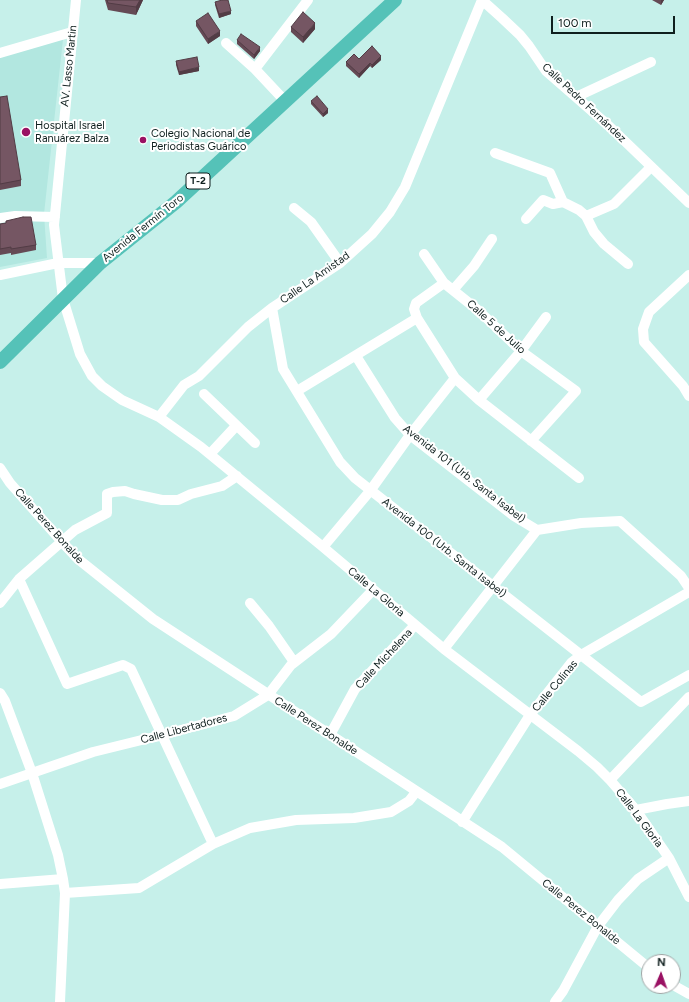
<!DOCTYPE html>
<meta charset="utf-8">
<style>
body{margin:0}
#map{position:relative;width:689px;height:1002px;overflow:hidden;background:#c6f0ea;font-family:Figtree,sans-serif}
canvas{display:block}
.north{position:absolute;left:641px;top:954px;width:40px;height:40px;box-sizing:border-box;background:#fff;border:1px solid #9fa5a5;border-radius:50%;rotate:2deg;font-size:11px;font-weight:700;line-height:16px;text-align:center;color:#0f1f1e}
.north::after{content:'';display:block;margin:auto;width:14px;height:18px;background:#9a1163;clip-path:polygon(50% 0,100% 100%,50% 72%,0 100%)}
.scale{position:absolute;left:551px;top:16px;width:124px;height:18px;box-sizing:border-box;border:2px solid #0f1f1e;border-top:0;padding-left:5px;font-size:12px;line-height:14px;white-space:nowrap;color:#0f1f1e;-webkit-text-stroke:3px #fff;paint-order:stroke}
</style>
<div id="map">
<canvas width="689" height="1002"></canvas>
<div class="north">N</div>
<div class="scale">100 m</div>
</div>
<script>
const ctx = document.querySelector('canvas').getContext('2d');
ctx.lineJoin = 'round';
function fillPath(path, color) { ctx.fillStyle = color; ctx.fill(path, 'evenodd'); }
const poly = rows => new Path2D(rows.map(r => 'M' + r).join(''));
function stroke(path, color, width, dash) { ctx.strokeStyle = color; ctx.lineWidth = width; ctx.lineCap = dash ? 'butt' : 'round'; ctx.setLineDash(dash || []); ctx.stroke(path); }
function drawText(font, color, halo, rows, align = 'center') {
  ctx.font = font + ' Figtree,sans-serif'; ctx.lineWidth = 4; ctx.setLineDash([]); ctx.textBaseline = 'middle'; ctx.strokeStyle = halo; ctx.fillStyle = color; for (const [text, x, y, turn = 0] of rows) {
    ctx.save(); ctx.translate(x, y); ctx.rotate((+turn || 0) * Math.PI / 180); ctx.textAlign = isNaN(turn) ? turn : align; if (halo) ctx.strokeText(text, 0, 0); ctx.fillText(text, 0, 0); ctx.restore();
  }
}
const built = poly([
 [64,30,44,214,47,258,0,267,0,51]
]);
const minor = poly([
 [76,0,54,225,63,299,80,354,92,376,102,386,122,400,159,417,201,447,323,547,444,649,578,751,597,767,610,780,636,810,669,858,689,897],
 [482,0,502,18,520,35,529,46,546,71,609,126,689,203],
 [226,43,255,69,285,101],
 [0,53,72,32],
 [255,69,308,0],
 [576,97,651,62],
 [495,153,550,173,563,202,579,210,586,216,594,232,604,244,628,264],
 [294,208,311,222,340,263],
 [586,216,614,204,651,167],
 [0,218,15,216,55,217],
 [526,219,543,200,553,204,563,202],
 [424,254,444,283,479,311,521,351,576,391,531,441],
 [0,275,58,263,100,263],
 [689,275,649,312,643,329,644,342,683,386,689,396],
 [444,283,416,303,414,309,417,318,455,378,479,400,579,478],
 [453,290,474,266,492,239],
 [272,308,283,369,340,462,355,478,641,702,689,675],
 [356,356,395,418,410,435,514,516,537,530],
 [297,391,417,318],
 [204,394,255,443],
 [479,400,521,351,546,317],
 [159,417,184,385,199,376,248,327,272,308,340,263,372,234,390,212,405,187,482,0],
 [210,454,236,426],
 [0,468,10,483,62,542,78,559,153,619,502,847,649,968],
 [537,530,581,523,620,521,681,576,689,588],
 [323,547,370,491,410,435,455,378],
 [19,579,67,684,123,665,131,669,213,844],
 [0,603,19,579,75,530,107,513,107,494,113,492,125,491,134,494,162,500,178,500,191,494,222,486,237,476],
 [250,603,269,626,294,662],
 [444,649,537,530],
 [0,693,5,701,32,773,58,855,63,879,65,893,60,1002],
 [330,735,355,689,415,625],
 [610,780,689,697],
 [0,784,93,752,162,735,234,716,268,695,291,665,331,634,373,590],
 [636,810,667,804,689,801],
 [462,822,530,715,571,663,581,655,689,592],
 [0,884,63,879],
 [65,893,139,888,213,844,250,828,296,820,354,818,391,812,409,801,416,792],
 [673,985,689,994],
 [555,1002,563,991,598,926,618,900,638,879,669,858]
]);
const highway = poly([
 [0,362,100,263,176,202,395,0]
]);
const wall = poly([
 [105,0,143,0,136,15,108,10],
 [652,0,664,0,661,5],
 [215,2,231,14,219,18,215,5],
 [196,21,220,36,208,44,196,26],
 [291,27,315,29,303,43,291,32],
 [237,40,260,51,254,59,237,44],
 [359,59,381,60,372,68,370,66,359,78,346,66,346,62],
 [176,61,199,71,179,75,176,65],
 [0,97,21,180,21,186,0,190],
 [311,101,328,113,323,117,311,104],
 [6,221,36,245,36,250,11,255,11,253,0,255,0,224,6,223]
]);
const shadedWall = poly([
 [140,0,143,0,136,15,136,7],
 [661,0,664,0,661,5],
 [231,11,231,14,219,18,219,14],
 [315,23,315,29,303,43,303,37],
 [220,31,220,36,208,44,208,39],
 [260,47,260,51,254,59,254,55],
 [381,56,381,60,372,68,372,65],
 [370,63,370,66,359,78,359,74],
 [199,67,199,71,179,75,179,72],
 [328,109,328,113,323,117,323,114]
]);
const building = poly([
 [107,0,140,0,136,7,108,3,107,0],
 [222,0,228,0,231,11,219,14,215,2,222,0],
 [303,12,315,23,303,37,291,27,303,12],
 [208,13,220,31,208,39,196,21,208,13],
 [241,34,260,47,254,55,237,40,241,34],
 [372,46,381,56,372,65,370,63,359,74,346,62,354,54,359,59,372,46],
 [197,57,199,67,179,72,176,61,197,57],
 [7,96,21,180,0,184,0,97,7,96],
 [317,96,328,109,323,114,311,101,317,96],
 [23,217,31,217,36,245,11,249,11,247,0,249,0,224,6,223,6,221,23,217]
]);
const markers = [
 [26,132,5,"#9a1163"],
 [143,140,4,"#9a1163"]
];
const shields = [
 [198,181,24]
];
const shieldNames = [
 ["T-2",198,181]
];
const streetNames = [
 ["AV. Lasso Martin",69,66,-84],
 ["Calle Pedro Fernández",584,103,43],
 ["Avenida Fermín Toro",143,228,-39],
 ["Calle La Amistad",315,278,-35],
 ["Calle 5 de Julio",496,327,42],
 ["Avenida 101 (Urb. Santa Isabel)",464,474,38],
 ["Calle Perez Bonalde",49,526,48],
 ["Avenida 100 (Urb. Santa Isabel)",444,548,38],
 ["Calle La Gloria",376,592,40],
 ["Calle Michelena",384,659,-47],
 ["Calle Colinas",555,686,-50],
 ["Calle Perez Bonalde",316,726,33],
 ["Calle Libertadores",184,729,-15],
 ["Calle La Gloria",639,818,53],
 ["Calle Perez Bonalde",581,912,39]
];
const poiNames = [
 ["Hospital Israel",35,126],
 ["Ranuárez Balza",35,139],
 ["Colegio Nacional de",151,134],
 ["Periodistas Guárico",151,147]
];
fillPath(built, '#b2e7e0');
stroke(minor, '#fff', 10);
stroke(highway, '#55c2b8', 14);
fillPath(wall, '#654a55');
fillPath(shadedWall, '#523c45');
fillPath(building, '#755663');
stroke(building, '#523c45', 1);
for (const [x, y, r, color] of markers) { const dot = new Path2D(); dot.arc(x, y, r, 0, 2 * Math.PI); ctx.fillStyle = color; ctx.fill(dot); stroke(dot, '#fff', 1.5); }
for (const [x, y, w] of shields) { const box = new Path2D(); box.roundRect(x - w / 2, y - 8, w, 16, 3); ctx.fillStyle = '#fff'; ctx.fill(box); stroke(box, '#0f1f1e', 1); }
drawText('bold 10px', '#0f1f1e', null, shieldNames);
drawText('11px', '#0f1f1e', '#fff', streetNames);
drawText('11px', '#0f1f1e', '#fff', poiNames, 'left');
</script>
